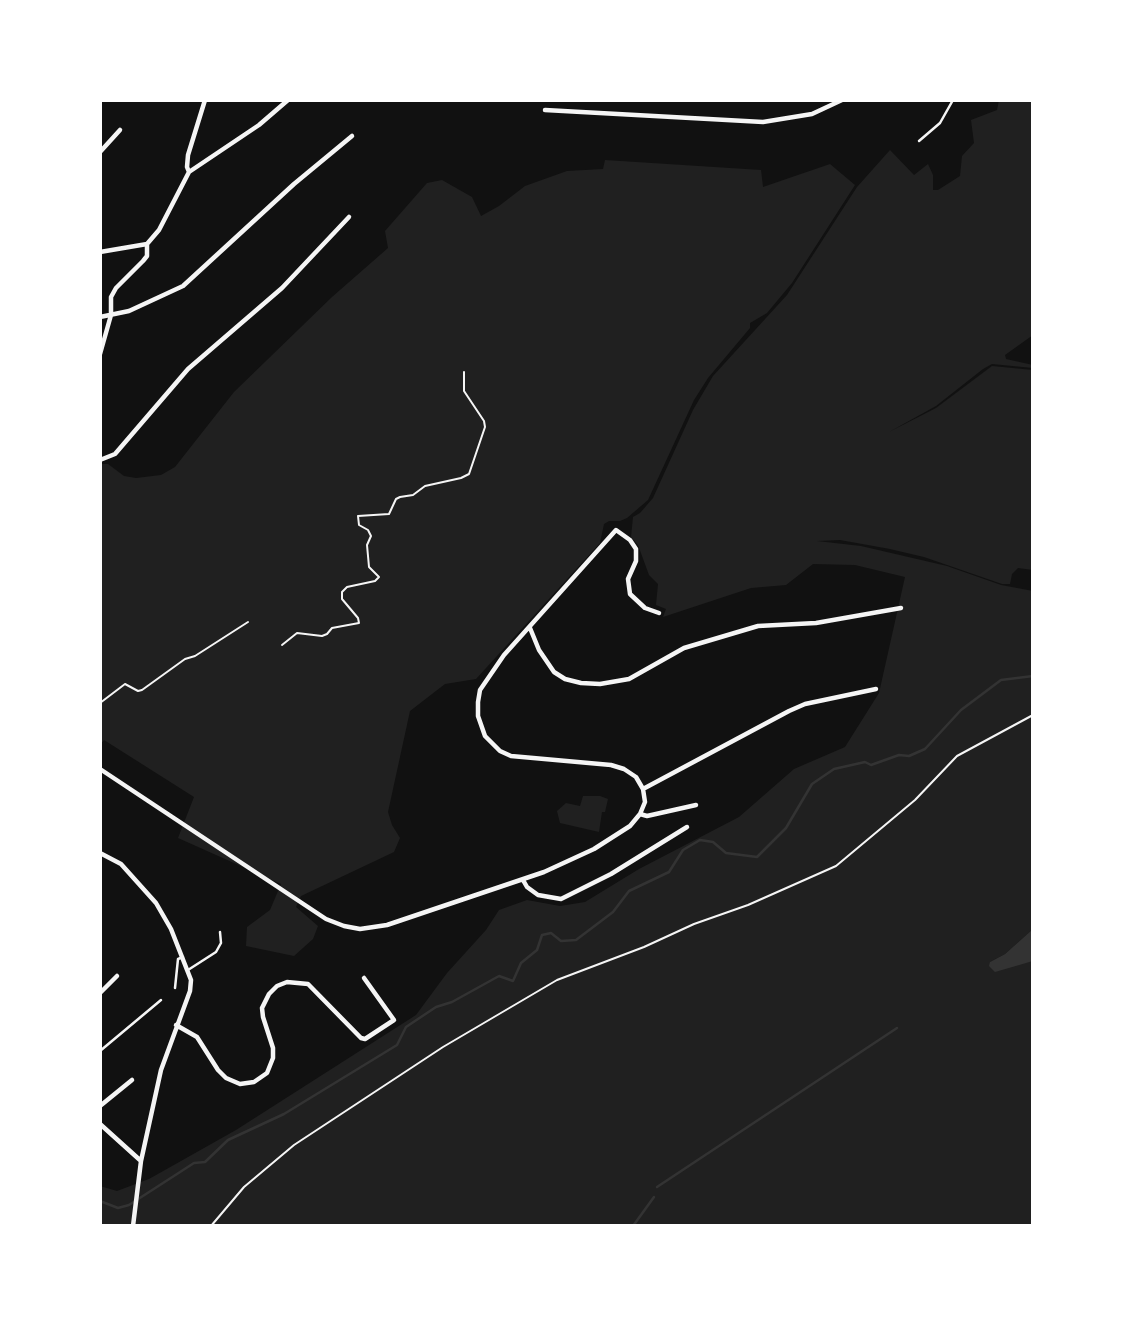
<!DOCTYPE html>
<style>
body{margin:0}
#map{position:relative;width:1133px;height:1326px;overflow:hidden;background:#111;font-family:Figtree,sans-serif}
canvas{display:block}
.frame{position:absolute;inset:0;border:102px solid #fff;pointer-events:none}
</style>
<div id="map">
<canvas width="1133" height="1326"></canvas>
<div class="frame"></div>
</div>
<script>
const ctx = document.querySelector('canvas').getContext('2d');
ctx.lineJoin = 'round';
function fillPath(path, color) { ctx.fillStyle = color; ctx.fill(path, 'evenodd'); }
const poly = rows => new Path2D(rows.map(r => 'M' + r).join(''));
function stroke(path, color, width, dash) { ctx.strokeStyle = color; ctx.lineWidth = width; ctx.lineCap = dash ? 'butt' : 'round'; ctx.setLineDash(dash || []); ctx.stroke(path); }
const green = poly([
 [999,100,1033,100,1033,335,1005,355,1006,359,1033,365,1033,368,992,364,983,369,936,406,889,432,936,408,992,366,1033,370,1033,570,1018,568,1012,574,1010,584,1002,584,924,557,890,549,840,540,817,541,861,546,947,566,1001,585,1033,591,1033,929,1005,954,990,962,1015,965,1033,961,1033,1226,100,1226,100,1186,117,1191,149,1179,236,1130,416,1015,447,973,486,930,499,910,527,900,560,906,585,902,639,869,739,817,794,769,845,747,879,693,905,577,855,565,813,564,786,585,751,588,663,617,666,609,656,605,658,584,649,575,638,545,631,537,633,517,640,513,653,498,693,410,713,376,787,295,857,187,890,150,914,175,928,164,933,175,933,190,938,190,960,176,962,156,974,143,971,120,997,110],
 [605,160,761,170,763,187,830,164,855,185,792,283,767,313,750,323,750,328,708,378,694,400,648,500,627,518,620,521,609,521,604,524,600,543,476,679,445,684,410,711,388,812,392,825,400,838,394,852,301,896,296,907,318,926,313,939,294,956,246,946,247,927,270,910,281,884,178,838,194,797,104,740,100,745,100,464,108,464,124,476,136,478,161,475,175,467,234,392,332,297,388,248,385,231,427,183,442,180,472,197,481,216,499,206,525,186,567,171,603,169],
 [583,796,600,796,608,799,605,812,602,812,599,832,560,823,557,811,566,803,580,806]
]);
const water = poly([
 [1033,929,1033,961,995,972,989,966,990,962,1005,954]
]);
const stream = poly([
 [657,1187,897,1028],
 [100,1201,118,1208,129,1205,194,1163,205,1162,228,1140,284,1114,397,1045,406,1027,436,1007,452,1002,499,976,513,981,521,963,537,950,542,935,551,933,561,941,576,940,613,912,629,891,669,872,683,850,700,840,713,842,726,853,757,857,786,828,812,784,834,769,865,762,871,765,899,755,909,756,925,749,961,710,1001,680,1033,676],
 [633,1226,654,1197]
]);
const path = poly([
 [282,645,297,633,322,636,327,634,332,628,359,623,358,618,342,599,342,592,347,587,375,581,379,577,369,567,367,545,371,536,368,530,359,525,358,516,389,514,396,499,400,497,413,495,425,486,461,478,469,474,485,427,484,421,464,391,464,372],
 [100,703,125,684,138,691,142,690,185,659,195,656,248,622],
 [211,1226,244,1187,294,1145,443,1047,557,980,644,947,694,924,748,905,836,866,915,800,957,756,1033,715]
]);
const service = poly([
 [919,141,940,123,953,100],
 [188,970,216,952,221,943,220,932],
 [175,988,178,959,183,957],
 [100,1051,161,1000]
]);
const minor = poly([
 [545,110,763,122,812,114,842,100],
 [100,152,120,130],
 [189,172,187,167,188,155,205,100],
 [147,244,159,230,189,172,259,125,288,100],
 [100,252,147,244],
 [100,317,129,311,183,286,294,184,352,136],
 [100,354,111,315,111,297,116,288,143,261,147,256,147,244],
 [100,460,115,454,188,369,282,288,349,217],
 [530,628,539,650,554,672,565,679,581,683,600,684,629,679,684,648,758,626,816,623,901,608],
 [100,769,326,919,344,926,360,929,387,925,544,872,594,849,630,826,640,814,645,802,643,789,636,777,624,769,611,765,511,756,500,751,485,736,478,716,478,702,480,690,504,655,616,530,630,540,636,549,636,561,628,579,630,594,645,608,659,613],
 [643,789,789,711,805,704,876,689],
 [640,814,647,816,696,805],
 [100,853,121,864,156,903,171,929,191,980,190,991,161,1070,141,1161,133,1226],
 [523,880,527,887,538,895,561,899,611,874,687,827],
 [100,993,117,976],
 [176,1025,197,1037,218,1070,226,1078,240,1084,254,1082,267,1073,273,1058,273,1048,263,1017,262,1008,269,994,277,986,287,982,308,984,361,1038,365,1039,394,1020,364,978],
 [100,1106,132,1080],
 [100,1124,141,1161]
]);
fillPath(green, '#202020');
fillPath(water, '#333');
stroke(stream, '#333', 2.5);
stroke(path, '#f5f5f5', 2);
stroke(service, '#f5f5f5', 2.5);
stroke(minor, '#f5f5f5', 4.5);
</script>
